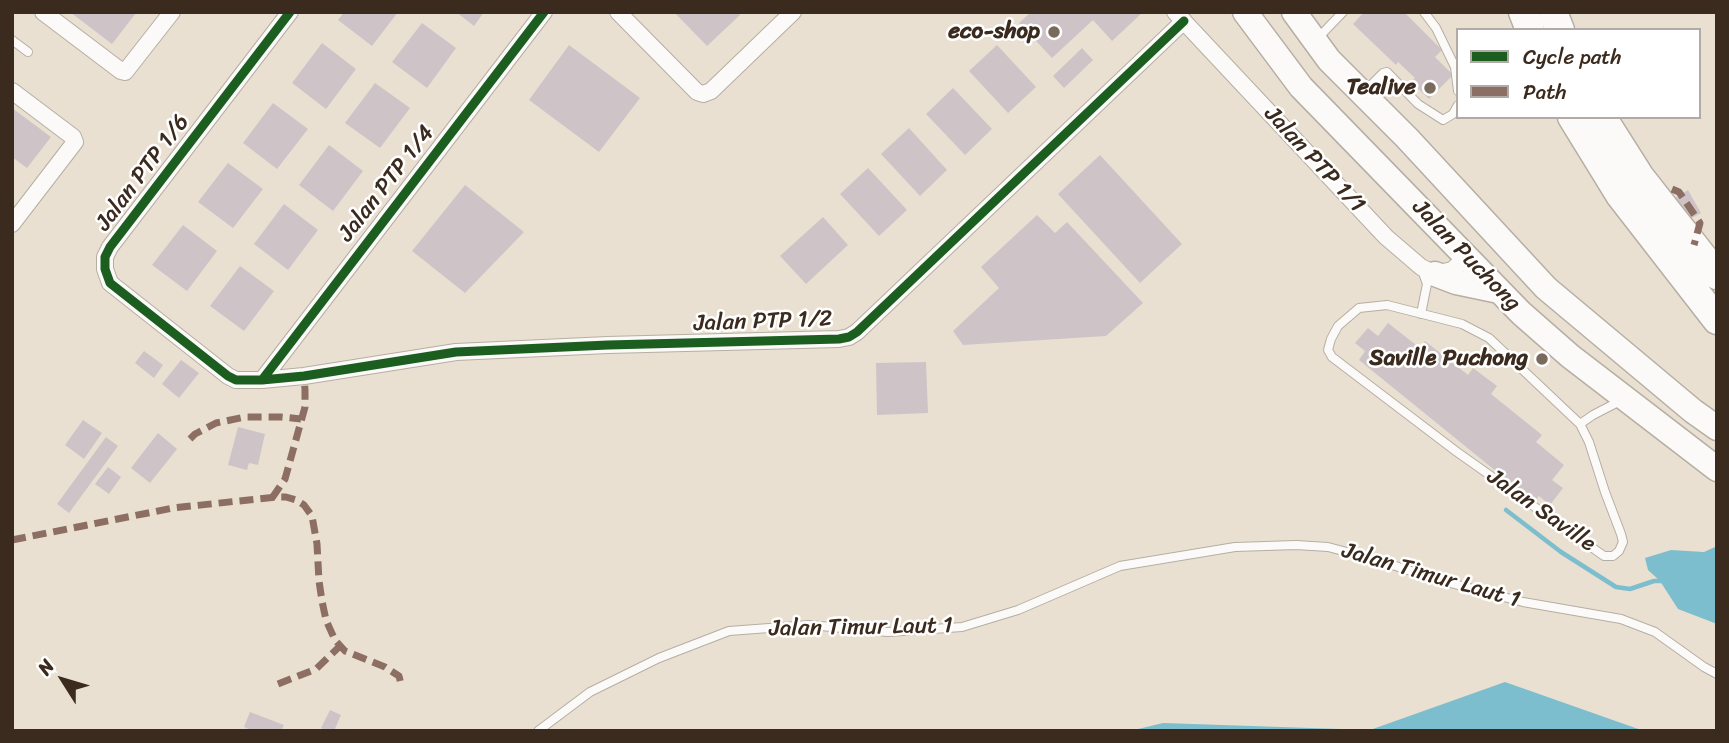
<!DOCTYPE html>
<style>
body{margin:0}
#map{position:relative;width:1729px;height:743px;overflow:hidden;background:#e9e0d1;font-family:Sriracha,sans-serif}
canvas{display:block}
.frame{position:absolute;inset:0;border:14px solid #3b2a1e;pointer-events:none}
.legend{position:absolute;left:1456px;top:28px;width:245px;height:91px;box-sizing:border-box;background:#fff;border:2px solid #b1aaa5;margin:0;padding:9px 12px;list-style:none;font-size:21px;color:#3b2a1e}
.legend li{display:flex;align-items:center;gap:14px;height:35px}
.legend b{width:35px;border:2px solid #b1aaa5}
.north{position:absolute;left:28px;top:645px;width:70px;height:70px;-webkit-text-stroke:5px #fff;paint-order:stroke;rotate:307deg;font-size:19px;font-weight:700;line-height:28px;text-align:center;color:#3b2a1e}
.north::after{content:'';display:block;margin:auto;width:24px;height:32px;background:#3b2a1e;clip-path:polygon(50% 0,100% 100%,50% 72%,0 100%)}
</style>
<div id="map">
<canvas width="1729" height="743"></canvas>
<div class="frame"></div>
<ul class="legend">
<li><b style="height:9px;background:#1b5e20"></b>Cycle path</li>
<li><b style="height:9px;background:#8d6e63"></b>Path</li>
</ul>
<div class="north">N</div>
</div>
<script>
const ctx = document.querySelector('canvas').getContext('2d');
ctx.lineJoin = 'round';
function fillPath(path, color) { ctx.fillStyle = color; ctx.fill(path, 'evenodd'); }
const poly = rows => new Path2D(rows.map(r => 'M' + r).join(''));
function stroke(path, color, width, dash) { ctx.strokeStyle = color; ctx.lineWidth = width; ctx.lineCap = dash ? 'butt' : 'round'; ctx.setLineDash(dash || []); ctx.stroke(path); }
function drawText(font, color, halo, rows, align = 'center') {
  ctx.font = font + ' Sriracha,sans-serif'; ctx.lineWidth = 5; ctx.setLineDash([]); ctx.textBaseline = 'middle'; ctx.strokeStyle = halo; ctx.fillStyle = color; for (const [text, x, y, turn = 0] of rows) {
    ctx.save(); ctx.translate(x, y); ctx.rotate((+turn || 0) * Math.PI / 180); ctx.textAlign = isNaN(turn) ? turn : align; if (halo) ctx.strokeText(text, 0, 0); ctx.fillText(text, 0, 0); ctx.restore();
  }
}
const water = poly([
 [1717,546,1717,624,1678,609,1660,581,1648,570,1645,558,1671,550,1704,552],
 [1505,682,1644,731,1130,731,1163,723,1370,730]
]);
const stream = poly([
 [1506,510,1561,552,1616,587,1630,589,1654,581,1665,581]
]);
const building = poly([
 [70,12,134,12,136,13,112,44],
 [344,12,398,12,372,46,338,20],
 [456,12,484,12,474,26],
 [674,12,737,12,740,15,707,46],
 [1031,12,1143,12,1112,41,1093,20,1052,58,1019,23],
 [1364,12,1408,12,1406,14,1442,50,1435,57,1453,75,1429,99,1411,82,1415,78,1398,62,1396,65,1353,24],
 [422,23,456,48,427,88,392,62],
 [322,43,356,69,326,109,292,83],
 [569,45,640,98,599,152,529,100],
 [997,45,1036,87,1008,113,969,71],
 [1082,48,1093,60,1064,88,1053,76],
 [375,83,410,108,380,148,345,123],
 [953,88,992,129,965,155,926,114],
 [273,103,308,129,277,169,243,143],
 [12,108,51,137,27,168,12,157],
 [909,128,947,170,920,196,881,154],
 [329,145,363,171,333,211,299,185],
 [1100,155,1182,244,1140,283,1058,194],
 [228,163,263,189,233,228,198,202],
 [868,168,907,210,879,236,840,194],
 [465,185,524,232,465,293,412,251],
 [1688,190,1701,213,1688,220,1675,198],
 [284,204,318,230,288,270,254,244],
 [1037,215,1055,233,1067,222,1143,303,1106,336,963,345,953,331,999,288,981,267],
 [823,217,848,245,806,284,780,256],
 [183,225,217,251,187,291,152,265],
 [240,266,274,291,244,331,210,306],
 [1388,323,1420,348,1425,341,1468,375,1473,368,1497,386,1491,394,1542,435,1536,442,1564,465,1552,480,1563,488,1550,505,1539,496,1534,502,1359,360,1365,351,1355,343,1368,328,1378,336],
 [144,351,163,365,154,378,135,363],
 [181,360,199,373,179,398,162,384],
 [926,362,928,413,877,415,876,363],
 [83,420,102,433,84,459,65,445],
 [238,427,265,434,258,465,249,463,247,470,228,465],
 [158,433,177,449,150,483,131,468],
 [106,437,118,446,69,513,57,504],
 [108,467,121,477,109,494,95,484],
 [330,710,341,715,334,731,326,731,321,728],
 [250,712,284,725,281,731,253,731,244,727]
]);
const service = poly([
 [1424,12,1436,28,1455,67,1458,91],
 [1317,39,1343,12],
 [12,40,28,52],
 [1364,92,1383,73,1387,72,1418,104,1443,120,1453,114,1458,105],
 [1387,305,1462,324,1489,338,1580,424,1589,442,1605,492,1621,534,1623,542,1619,551,1613,556,1604,556,1457,452,1332,357,1328,350,1331,339,1338,326,1359,308,1387,305],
 [1421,314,1427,284,1423,273],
 [1580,424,1593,415,1622,400],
 [538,731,590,692,659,658,729,631,809,625,888,632,962,627,1018,610,1120,566,1235,547,1296,545,1328,547,1377,560,1439,580,1523,602,1621,619,1655,632,1704,667,1717,674]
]);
const minor = poly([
 [43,12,121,71,125,72,172,12],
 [290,12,110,247,105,257,105,269,110,283,228,376,236,380,262,380,304,376,456,352,608,345,839,339,849,337,857,332,1184,21],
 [618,12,697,92,703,94,711,91,793,12],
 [1175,12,1386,237,1421,267,1435,274,1452,270,1466,258],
 [12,91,73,137,75,142,12,224],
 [262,380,544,12]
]);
const primary = poly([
 [1245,12,1301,87,1521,313,1570,356,1717,469],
 [1294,12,1329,60,1407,138,1546,288,1693,411,1717,428],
 [1435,274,1456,282,1499,291]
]);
const motorway = poly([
 [1523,12,1530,30],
 [1553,12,1560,30],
 [1572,117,1620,195,1717,320],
 [1602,117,1640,177,1717,275]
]);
const quiet = poly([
 [1672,189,1679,192,1700,223,1694,245],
 [190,439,195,434,216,423,245,417,281,417,301,419],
 [272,498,285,479,305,407,305,390,304,376],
 [12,540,173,508,276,497,286,497,296,500,304,505,312,516,317,544,319,581,322,601,326,620,335,640,345,651,385,667,399,676,401,684],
 [278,684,316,669,340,646]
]);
const cycleway = poly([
 [290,12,110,247,105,257,105,269,110,283,228,376,236,380,262,380,304,376,456,352,608,345,839,339,849,337,857,332,1184,21],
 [262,380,544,12]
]);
const markers = [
 [1054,32,7,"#786a5d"],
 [1430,88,7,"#786a5d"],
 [1542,359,7,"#786a5d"]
];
const poiNames = [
 ["eco-shop",1040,32],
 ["Tealive",1416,88],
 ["Saville Puchong",1528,359]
];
const streetNames = [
 ["Jalan PTP 1/1",1314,160,47],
 ["Jalan PTP 1/6",143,173,-53],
 ["Jalan PTP 1/4",387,184,-52],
 ["Jalan Puchong",1466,256,46],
 ["Jalan PTP 1/2",763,322,-2],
 ["Jalan Saville",1541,511,35],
 ["Jalan Timur Laut 1",1431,576,16],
 ["Jalan Timur Laut 1",861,628,-1]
];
fillPath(water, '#7cbece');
stroke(stream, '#7cbece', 4.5);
fillPath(building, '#cec4c7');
stroke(service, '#b5aea3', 10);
stroke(minor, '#b5aea3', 18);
stroke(primary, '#b5aea3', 27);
stroke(motorway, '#b5aea3', 31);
stroke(service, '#fcfaf8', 8);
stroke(minor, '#fcfaf8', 16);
stroke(primary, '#fcfaf8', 24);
stroke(motorway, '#fcfaf8', 28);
stroke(quiet, '#8d6e63', 7, [14, 7]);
stroke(cycleway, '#1b5e20', 9);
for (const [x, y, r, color] of markers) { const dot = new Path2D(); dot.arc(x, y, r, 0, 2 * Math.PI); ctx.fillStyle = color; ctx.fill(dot); stroke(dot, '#fff', 2.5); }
drawText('bold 23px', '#3b2a1e', '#fff', poiNames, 'right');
drawText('23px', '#3b2a1e', '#fff', streetNames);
</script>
